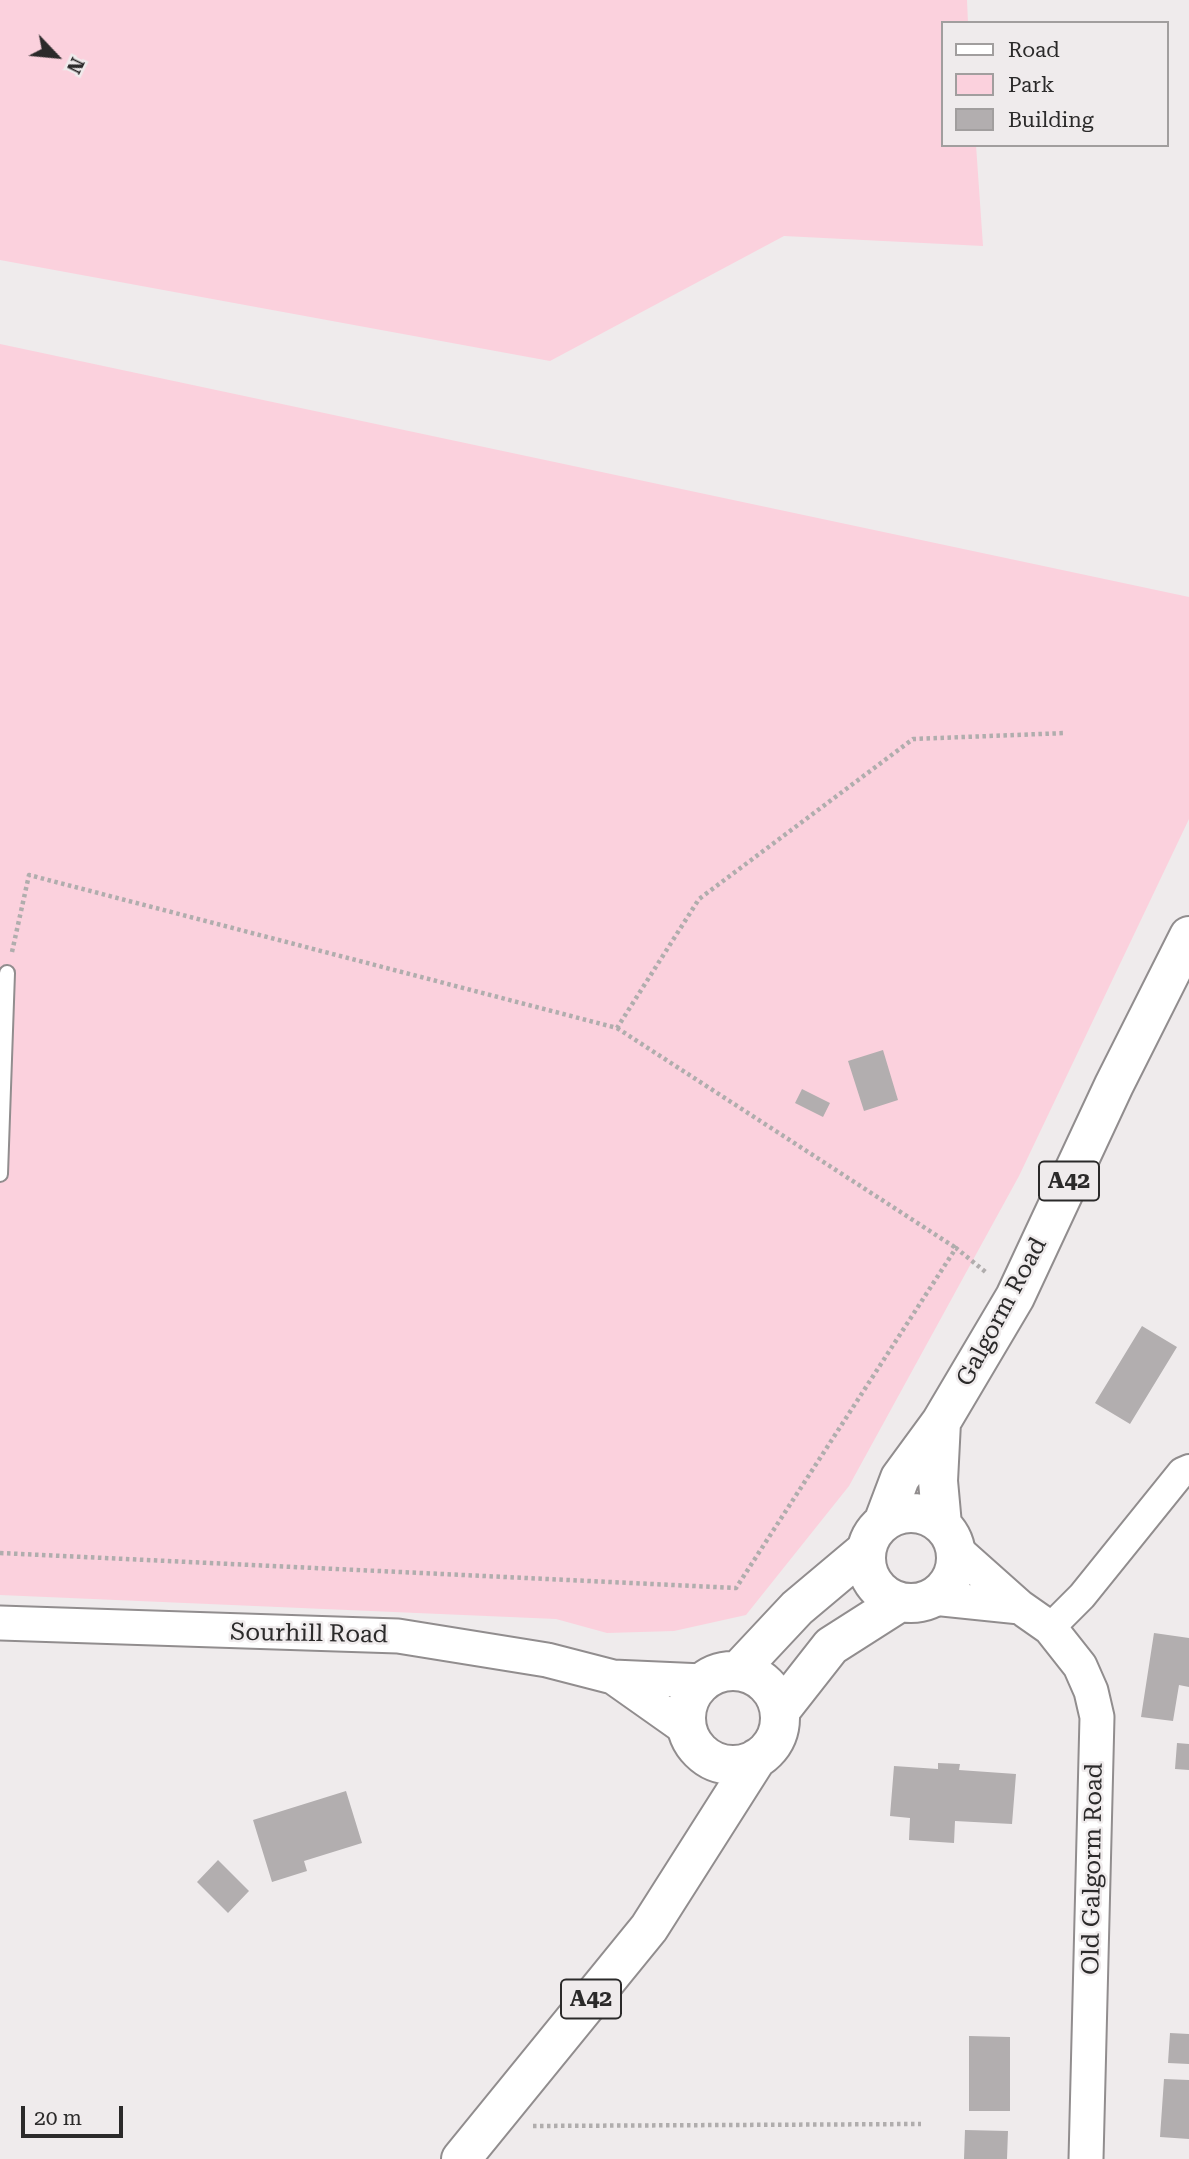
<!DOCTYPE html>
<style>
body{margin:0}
#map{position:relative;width:1189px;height:2159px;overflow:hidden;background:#efebec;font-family:"Roboto Serif",serif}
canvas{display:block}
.legend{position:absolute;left:941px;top:21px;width:228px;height:126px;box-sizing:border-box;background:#efebec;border:2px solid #a19e9e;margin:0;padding:9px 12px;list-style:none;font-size:21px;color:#2b2a2a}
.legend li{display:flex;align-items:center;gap:14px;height:35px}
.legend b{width:35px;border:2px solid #a19e9e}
.north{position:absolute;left:21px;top:21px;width:70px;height:70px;-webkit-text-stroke:5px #efebec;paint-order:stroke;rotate:116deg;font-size:19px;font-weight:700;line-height:28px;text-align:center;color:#2b2a2a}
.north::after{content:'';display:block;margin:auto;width:24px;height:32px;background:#2b2a2a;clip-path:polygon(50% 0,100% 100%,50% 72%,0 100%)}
.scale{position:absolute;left:21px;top:2106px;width:102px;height:32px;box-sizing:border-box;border:4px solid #2b2a2a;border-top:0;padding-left:9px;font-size:21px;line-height:24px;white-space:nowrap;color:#2b2a2a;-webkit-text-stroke:5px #efebec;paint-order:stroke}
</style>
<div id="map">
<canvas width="1189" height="2159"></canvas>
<ul class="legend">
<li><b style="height:9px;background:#fff"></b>Road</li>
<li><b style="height:19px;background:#fbd1dd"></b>Park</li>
<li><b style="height:19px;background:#b2aeaf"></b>Building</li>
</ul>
<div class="north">N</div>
<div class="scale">20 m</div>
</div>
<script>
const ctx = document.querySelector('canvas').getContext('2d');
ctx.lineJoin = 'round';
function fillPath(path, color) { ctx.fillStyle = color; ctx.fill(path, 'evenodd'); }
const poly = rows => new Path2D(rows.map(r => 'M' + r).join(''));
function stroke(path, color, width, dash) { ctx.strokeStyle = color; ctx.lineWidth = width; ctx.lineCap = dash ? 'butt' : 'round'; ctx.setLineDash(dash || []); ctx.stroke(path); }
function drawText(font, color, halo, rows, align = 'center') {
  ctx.font = font + ' "Roboto Serif",serif'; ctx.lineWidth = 5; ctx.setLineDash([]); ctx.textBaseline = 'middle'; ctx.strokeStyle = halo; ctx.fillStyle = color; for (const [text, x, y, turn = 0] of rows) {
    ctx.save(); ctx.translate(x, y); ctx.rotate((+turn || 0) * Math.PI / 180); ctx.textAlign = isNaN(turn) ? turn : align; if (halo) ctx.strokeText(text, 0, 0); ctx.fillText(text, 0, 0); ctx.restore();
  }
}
const green = poly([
 [0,0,967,0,968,23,942,23,942,145,976,145,983,246,784,236,550,361,0,260],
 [0,344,1189,597,1189,819,1019,1176,849,1486,746,1615,674,1631,607,1633,556,1619,0,1595]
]);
const building = poly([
 [883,1050,898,1100,864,1111,848,1061],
 [802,1089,830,1103,823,1117,795,1103],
 [1142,1326,1177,1347,1130,1424,1095,1403],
 [1154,1633,1189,1638,1189,1687,1179,1685,1173,1721,1141,1717],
 [1177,1743,1189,1744,1189,1770,1175,1769],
 [938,1763,960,1764,959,1770,1016,1774,1012,1824,955,1821,954,1843,909,1840,910,1818,890,1816,894,1766,938,1769],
 [346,1791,362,1843,304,1861,307,1871,272,1882,253,1820],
 [218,1860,249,1891,228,1913,197,1882],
 [1170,2033,1189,2034,1189,2064,1168,2063],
 [969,2036,1010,2037,1010,2111,969,2111],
 [1164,2079,1189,2080,1189,2139,1160,2137],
 [965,2130,1008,2131,1007,2159,964,2159]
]);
const path = poly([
 [12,952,29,875,617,1028,699,899,913,739,1066,733],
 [617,1028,956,1248],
 [0,1553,736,1588,956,1248,988,1274],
 [533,2126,921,2124]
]);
const service = poly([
 [0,1174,7,973]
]);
const minor = poly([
 [1050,1628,1082,1596,1182,1472,1189,1469]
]);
const tertiary = poly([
 [956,1550,1020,1607,1050,1628,1080,1666,1091,1691,1097,1717,1086,2159],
 [933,1598,1020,1607],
 [0,1623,398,1636,547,1660,613,1677,703,1681],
 [613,1677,688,1730]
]);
const primary = poly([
 [941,1422,938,1481,942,1525],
 '866 1558a45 45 0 1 1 90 0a45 45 0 1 1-90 0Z',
 [883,1523,900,1478,941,1422,1015,1297,1114,1085,1189,936],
 [738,1671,797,1608,866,1550],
 '686 1718a47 47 0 1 1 94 0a47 47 0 1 1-94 0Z',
 [780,1711,831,1646,900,1602],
 [461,2159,649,1928,757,1758]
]);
const shields = [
 [1069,1181,60],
 [591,1999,60]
];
const shieldNames = [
 ["A42",1069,1181],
 ["A42",591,1999]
];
const streetNames = [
 ["Galgorm Road",1002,1312,-62],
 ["Sourhill Road",309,1634,1],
 ["Old Galgorm Road",1093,1869,-89]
];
fillPath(green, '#fbd1dd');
fillPath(building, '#b2aeaf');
stroke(service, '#918d8e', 18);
stroke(minor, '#918d8e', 32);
stroke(tertiary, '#918d8e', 37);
stroke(primary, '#918d8e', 42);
stroke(path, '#b0adad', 4.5, [3.5, 3.5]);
stroke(service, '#fff', 14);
stroke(minor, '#fff', 28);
stroke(tertiary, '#fff', 33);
stroke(primary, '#fff', 38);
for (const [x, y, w] of shields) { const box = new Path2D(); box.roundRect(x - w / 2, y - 19.5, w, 39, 5); ctx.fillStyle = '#efebec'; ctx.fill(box); stroke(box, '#2b2a2a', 2); }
drawText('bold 23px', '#2b2a2a', null, shieldNames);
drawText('24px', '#2b2a2a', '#efebec', streetNames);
</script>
